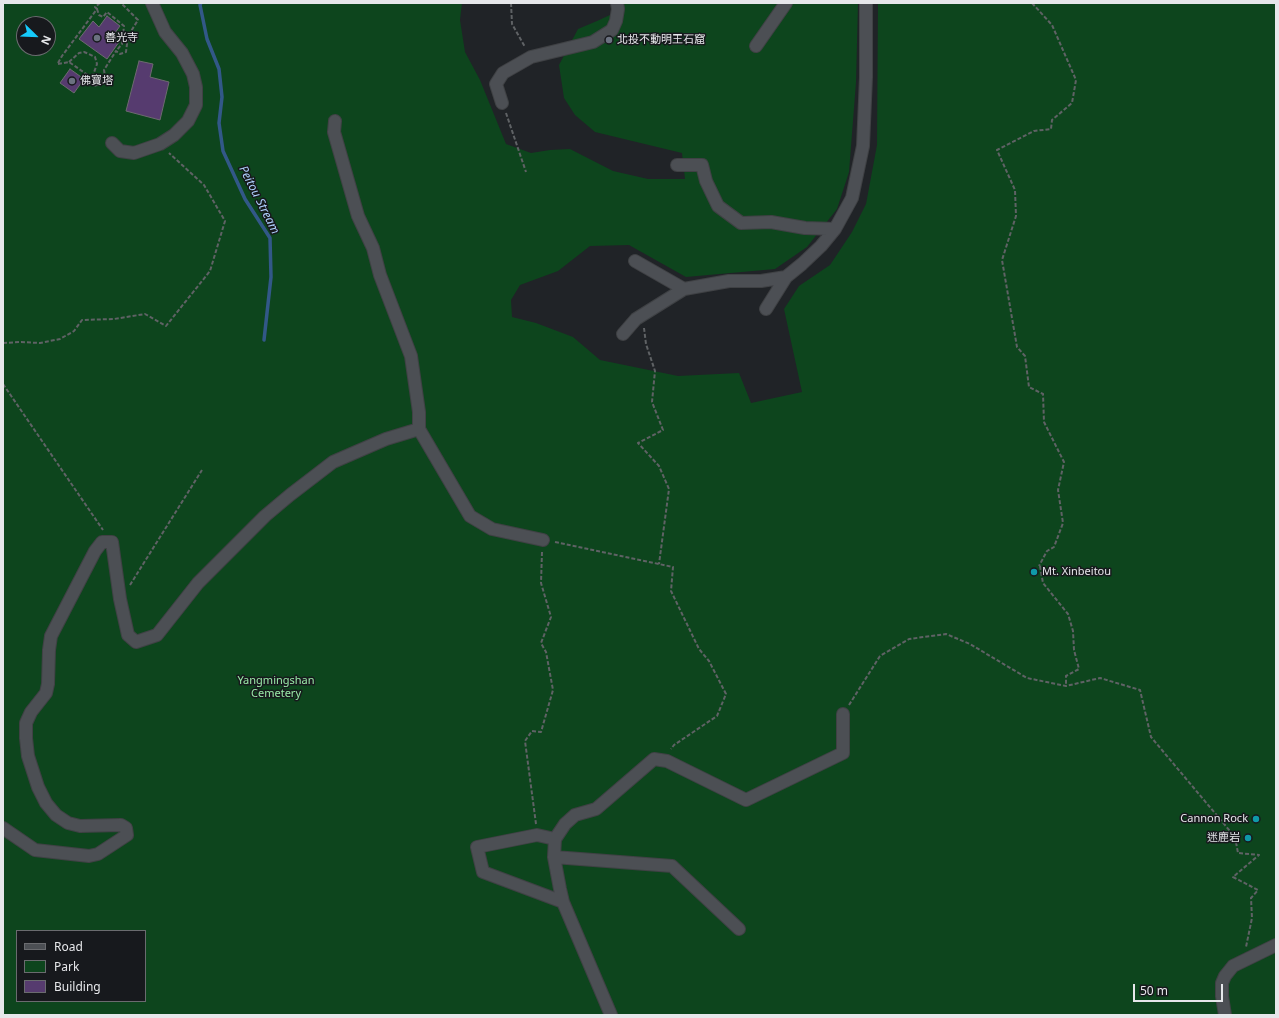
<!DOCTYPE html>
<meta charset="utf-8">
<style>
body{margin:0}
#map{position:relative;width:1279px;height:1018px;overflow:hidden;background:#202327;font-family:"Noto Sans",sans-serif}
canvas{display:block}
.frame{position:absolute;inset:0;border:4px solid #e6e7ea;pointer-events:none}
.legend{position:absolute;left:16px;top:930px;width:130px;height:72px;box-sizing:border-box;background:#17191d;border:1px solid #6a6b6f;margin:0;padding:5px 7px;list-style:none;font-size:12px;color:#e6e7ea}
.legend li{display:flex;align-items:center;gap:8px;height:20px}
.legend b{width:20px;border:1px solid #6a6b6f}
.north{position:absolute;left:16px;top:16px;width:40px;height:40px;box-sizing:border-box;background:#17191d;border:1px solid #6a6b6f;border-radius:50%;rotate:113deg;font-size:11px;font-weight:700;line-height:16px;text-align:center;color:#e6e7ea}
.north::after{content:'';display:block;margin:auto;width:14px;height:18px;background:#15cafb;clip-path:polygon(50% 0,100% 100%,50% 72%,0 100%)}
.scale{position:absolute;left:1133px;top:984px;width:90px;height:18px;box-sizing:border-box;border:2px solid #e6e7ea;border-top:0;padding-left:5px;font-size:12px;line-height:14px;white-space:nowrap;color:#e6e7ea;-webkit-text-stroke:3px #17191d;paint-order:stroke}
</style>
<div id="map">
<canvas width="1279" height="1018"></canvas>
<div class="frame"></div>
<ul class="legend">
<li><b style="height:5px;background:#4c4f54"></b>Road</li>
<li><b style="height:11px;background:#0d451d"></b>Park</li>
<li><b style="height:11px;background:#563b6f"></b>Building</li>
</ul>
<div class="north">N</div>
<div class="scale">50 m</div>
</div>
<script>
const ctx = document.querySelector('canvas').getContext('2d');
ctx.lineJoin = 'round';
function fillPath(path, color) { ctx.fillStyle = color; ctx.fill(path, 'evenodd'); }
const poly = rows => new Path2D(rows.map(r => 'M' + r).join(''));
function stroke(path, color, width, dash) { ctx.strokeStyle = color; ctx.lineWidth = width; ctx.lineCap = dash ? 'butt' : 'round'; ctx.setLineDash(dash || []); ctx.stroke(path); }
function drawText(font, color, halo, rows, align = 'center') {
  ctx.font = font + ' "Noto Sans","Noto Sans TC",sans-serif'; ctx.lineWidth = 3; ctx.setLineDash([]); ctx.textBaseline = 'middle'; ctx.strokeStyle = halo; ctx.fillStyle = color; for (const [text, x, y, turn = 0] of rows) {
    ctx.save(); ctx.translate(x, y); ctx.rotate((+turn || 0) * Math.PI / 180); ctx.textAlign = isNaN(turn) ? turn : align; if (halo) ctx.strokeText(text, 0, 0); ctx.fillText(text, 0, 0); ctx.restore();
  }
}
const green = poly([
 [3,3,462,3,460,20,465,52,480,80,506,144,531,153,550,150,570,149,613,171,648,179,685,179,682,153,595,132,575,115,564,98,559,65,578,29,597,21,623,9,622,3,858,3,856,82,849,172,837,209,807,247,775,269,686,277,629,245,590,246,558,271,520,285,511,300,512,317,536,323,573,337,600,360,678,376,739,373,751,403,802,392,784,309,799,286,830,265,852,232,866,204,877,145,878,3,1276,3,1276,1015,3,1015],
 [24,24,48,24,48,48,24,48],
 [17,931,145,931,145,1001,17,1001]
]);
const stream = poly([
 [201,3,200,5,207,39,219,69,222,97,219,123,223,151,245,199,270,238,271,277,264,340]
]);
const building = poly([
 [107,16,120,26,112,37,119,42,107,59,79,39,93,21,99,27,107,16],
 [139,61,153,64,150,77,169,82,160,120,126,111,139,61],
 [70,69,84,79,74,93,60,83,70,69]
]);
const path = poly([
 [511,3,512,24,525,47],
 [1032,3,1052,25,1076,80,1072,103,1052,120,1051,129,1034,131,997,150,1015,190,1016,216,1002,260,1017,347,1025,356,1029,387,1043,394,1044,422,1064,462,1058,490,1063,523,1054,547,1047,551,1039,566],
 [97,9,99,15,103,17,107,12,124,26,122,44,116,51],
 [69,62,79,53,84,52,89,54,95,57,97,64,92,78],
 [58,63,62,56,97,9,95,7,100,3],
 [58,64,69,62,92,78,94,86,100,84,105,76,104,70,116,51,120,54,126,52,128,36,138,20,121,3],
 [506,113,526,172],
 [644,328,646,344,655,371,652,402,663,430,638,443,659,466,669,489,659,564],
 [3,343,21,342,40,343,60,339,74,331,82,320,114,319,145,314,166,326,210,271,225,221,204,185,169,153],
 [3,384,103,530],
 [555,542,673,567,671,591,699,649,709,661,726,694,717,716,674,745,671,749],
 [1040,566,1043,583,1068,614,1073,631,1074,650,1079,669,1066,676,1066,686],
 [130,585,202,470],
 [849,705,880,656,909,639,946,634,970,644,1027,678,1066,686,1100,678,1140,690,1151,737,1235,837,1238,853,1259,855,1233,877,1258,890,1251,898,1252,918,1246,947],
 [536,824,525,741,532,731,541,732,553,690,546,652,541,643,551,617,541,583,542,552]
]);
const minor = poly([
 [756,46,786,3],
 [502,103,496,84,503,73,531,57,593,42,612,30,616,21,618,9,617,3],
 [335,121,334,132,358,216,373,248,380,275,411,356,419,412,419,429],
 [112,143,120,151,134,153,160,144,174,135,188,121,196,105,196,87,193,74,182,53,165,32,152,3],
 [677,165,702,165,706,181,718,206,741,223,771,222,805,228,835,229],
 [635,261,684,289],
 [766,309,786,277],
 [623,334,636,319,684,289,729,281,761,281,786,277,802,264,821,246,835,229,852,198,863,146,866,77,866,3],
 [3,828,35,850,89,856,98,854,127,835,126,828,121,825,80,826,68,823,56,815,46,803,38,787,28,756,26,738,26,723,31,712,46,693,48,684,49,650,51,636,95,551,102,542,112,542,120,599,128,635,136,642,157,635,198,583,265,516,290,495,333,462,386,439,419,429,470,516,492,529,543,540],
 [555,839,537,835,477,847,483,872,563,902],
 [554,857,672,866,739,929],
 [611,1015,563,902,560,889,554,857,555,839,565,824,575,815,596,809,654,759,667,761,746,800,843,753,843,714],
 [1225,1015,1222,996,1222,983,1225,976,1233,966,1276,945]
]);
const markers = [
 [97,38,4,"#6b7280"],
 [609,40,4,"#6b7280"],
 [72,81,4,"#6b7280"],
 [1034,572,4,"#0f9aa8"],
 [1256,819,4,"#0f9aa8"],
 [1248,838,4,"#0f9aa8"]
];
const poiNames = [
 ["善光寺",105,38],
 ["北投不動明王石窟",617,40],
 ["佛寶塔",80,81],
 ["Mt. Xinbeitou",1042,572],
 ["Cannon Rock",1248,819,"right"],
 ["迷鹿岩",1240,838,"right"]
];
const parkNames = [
 ["Yangmingshan",276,681],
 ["Cemetery",276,694]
];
const waterNames = [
 ["Peitou Stream",259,200,63]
];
fillPath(green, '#0d451d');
stroke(stream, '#325888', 3.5);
fillPath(building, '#563b6f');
stroke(building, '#6d6a70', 1);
stroke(minor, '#3f4144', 14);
stroke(path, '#5f6265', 2, [4, 2]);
stroke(minor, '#4c4f54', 12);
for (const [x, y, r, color] of markers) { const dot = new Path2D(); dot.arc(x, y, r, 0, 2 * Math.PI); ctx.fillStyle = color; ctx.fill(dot); stroke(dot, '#17191d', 1.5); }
drawText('11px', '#e6e7ea', '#17191d', poiNames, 'left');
drawText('11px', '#99e9a7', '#17191d', parkNames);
drawText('italic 12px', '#adcffb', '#17191d', waterNames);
</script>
